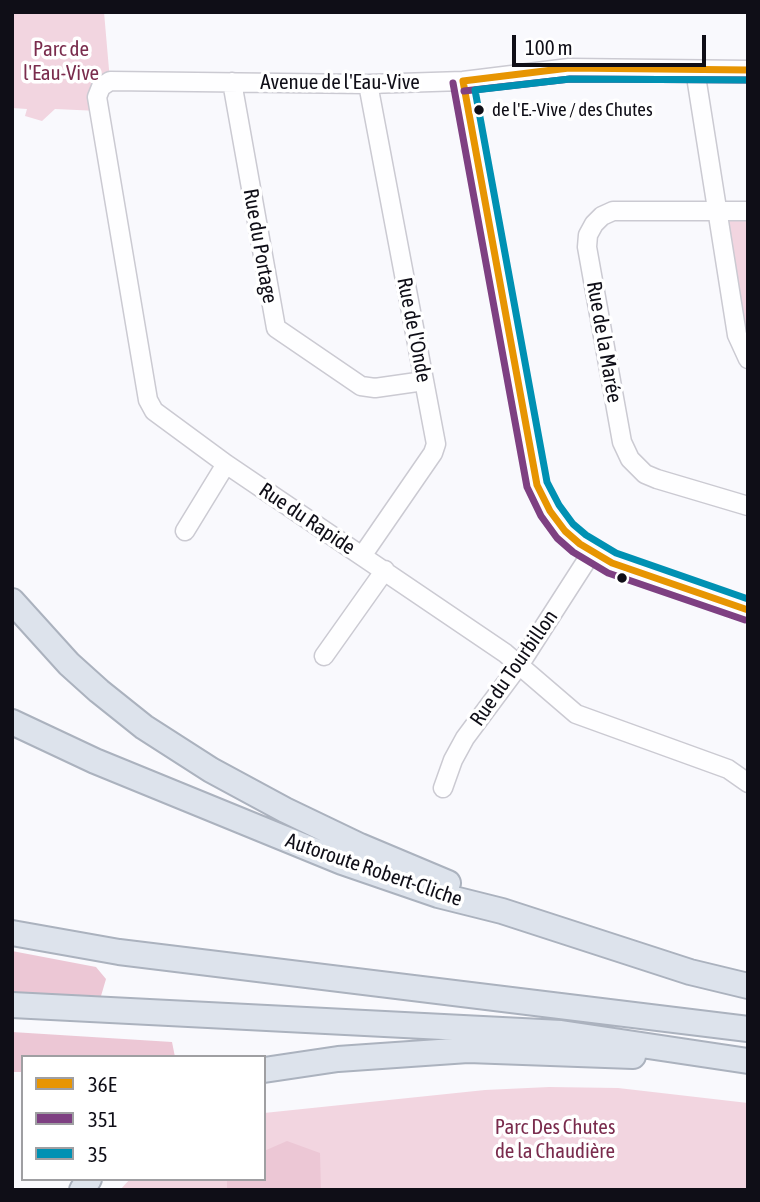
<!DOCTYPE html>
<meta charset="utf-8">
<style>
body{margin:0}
#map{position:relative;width:760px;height:1202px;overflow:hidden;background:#f9f9fd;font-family:"Asap Condensed",sans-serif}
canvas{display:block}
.frame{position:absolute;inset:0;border:14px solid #0f0e17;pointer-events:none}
.legend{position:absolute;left:21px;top:1055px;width:245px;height:126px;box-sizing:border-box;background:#fff;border:2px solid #9f9fa2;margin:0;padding:9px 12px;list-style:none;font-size:21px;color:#0f0e17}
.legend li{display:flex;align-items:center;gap:14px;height:35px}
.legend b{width:35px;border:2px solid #9f9fa2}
.scale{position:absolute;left:512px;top:35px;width:194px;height:32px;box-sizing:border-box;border:4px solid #0f0e17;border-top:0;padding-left:9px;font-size:21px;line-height:24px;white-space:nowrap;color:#0f0e17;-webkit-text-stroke:5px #fff;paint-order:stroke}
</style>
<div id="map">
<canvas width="760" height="1202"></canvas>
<div class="frame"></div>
<ul class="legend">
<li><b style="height:9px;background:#e79502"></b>36E</li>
<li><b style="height:9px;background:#7e4082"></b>351</li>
<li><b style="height:9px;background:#0091b3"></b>35</li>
</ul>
<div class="scale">100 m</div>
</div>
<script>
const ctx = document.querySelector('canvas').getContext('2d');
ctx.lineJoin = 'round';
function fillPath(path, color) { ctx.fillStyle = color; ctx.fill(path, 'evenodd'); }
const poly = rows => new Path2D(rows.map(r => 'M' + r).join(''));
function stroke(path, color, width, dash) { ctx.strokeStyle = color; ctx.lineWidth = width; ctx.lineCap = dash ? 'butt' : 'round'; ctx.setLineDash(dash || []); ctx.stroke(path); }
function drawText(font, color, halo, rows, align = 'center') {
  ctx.font = font + ' "Asap Condensed",sans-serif'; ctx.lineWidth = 7; ctx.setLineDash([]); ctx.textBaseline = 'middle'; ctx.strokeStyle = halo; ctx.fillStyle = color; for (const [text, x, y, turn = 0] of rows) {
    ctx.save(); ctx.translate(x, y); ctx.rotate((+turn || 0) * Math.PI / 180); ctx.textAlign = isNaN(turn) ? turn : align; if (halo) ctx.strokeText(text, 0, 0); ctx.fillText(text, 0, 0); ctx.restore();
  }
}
const green = poly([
 [12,12,104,12,110,81,99,111,55,109,42,121,25,116,27,109,12,108],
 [719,211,748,211,748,359],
 [549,1087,618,1088,748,1103,748,1190,120,1190,130,1179,264,1179,264,1113,485,1090]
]);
const forest = poly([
 [12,951,96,967,106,979,101,996,12,992],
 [12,1032,172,1042,175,1057,23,1057,23,1072,12,1072],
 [287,1141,320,1153,321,1190,227,1190,227,1179,264,1179,264,1151]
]);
const minor = poly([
 [695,70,737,335,748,359],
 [748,70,569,68,463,81,368,84,110,81,101,87,97,97,148,400,154,411,226,464,505,653,576,714,728,769,748,783],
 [463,81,537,485,550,511,565,531,580,544,612,563,748,610],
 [232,82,276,328,361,386,375,388,424,381],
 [748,211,613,211,602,216,594,224,588,235,587,247,622,442,630,459,645,474,657,479,748,506],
 [185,531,226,464],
 [362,556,433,453,436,444,368,84],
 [324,656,385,570],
 [443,788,453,760,465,738,520,664,592,552]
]);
const highway = poly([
 [12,601,69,664,99,691,144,727,211,770,285,810,360,846,448,883],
 [12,722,95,761,342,862,438,895,502,911,690,972,748,986],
 [12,933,119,952,748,1029],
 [12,1005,561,1033,748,1061],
 [264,1070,338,1059,468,1050,633,1056],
 [82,1190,89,1179]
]);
const bus1 = poly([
 [463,81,537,485,550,511,565,531,580,544,612,563,748,610],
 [463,81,569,68,748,70]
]);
const bus2 = poly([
 [453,83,527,487,541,516,557,538,573,552,608,573,745,620],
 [464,91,570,79,748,80]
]);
const bus3 = poly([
 [748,80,570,79,475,90,547,482,559,505,573,524,586,535,616,553,748,599]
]);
const markers = [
 [479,110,6,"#0f0e17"],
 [622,578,6,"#0f0e17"]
];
const busNames = [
 ["de l'E.-Vive / des Chutes",492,110]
];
const parkNames = [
 ["Parc de",61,49],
 ["l'Eau-Vive",61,73],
 ["Parc Des Chutes",555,1127],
 ["de la Chaudière",555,1151]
];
const streetNames = [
 ["Avenue de l'Eau-Vive",340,82],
 ["Rue du Portage",260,246,80],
 ["Rue de l'Onde",414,330,79],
 ["Rue de la Marée",604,342,80],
 ["Rue du Rapide",307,519,34],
 ["Rue du Tourbillon",514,668,-55],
 ["Autoroute Robert-Cliche",374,870,19]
];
fillPath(green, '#f2d5e0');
fillPath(forest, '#ecc7d5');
stroke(minor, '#cbcad2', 21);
stroke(highway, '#abb2be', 28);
stroke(minor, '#fefeff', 18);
stroke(highway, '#dde3ec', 24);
stroke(bus1, '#e79502', 7);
stroke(bus2, '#7e4082', 7);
stroke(bus3, '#0091b3', 7);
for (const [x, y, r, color] of markers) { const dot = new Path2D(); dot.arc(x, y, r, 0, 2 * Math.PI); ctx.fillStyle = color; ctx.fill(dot); stroke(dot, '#fff', 2.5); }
drawText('19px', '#0f0e17', '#fff', busNames, 'left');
drawText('21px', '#7a2c4d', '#fff', parkNames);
drawText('21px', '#0f0e17', '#fff', streetNames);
</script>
